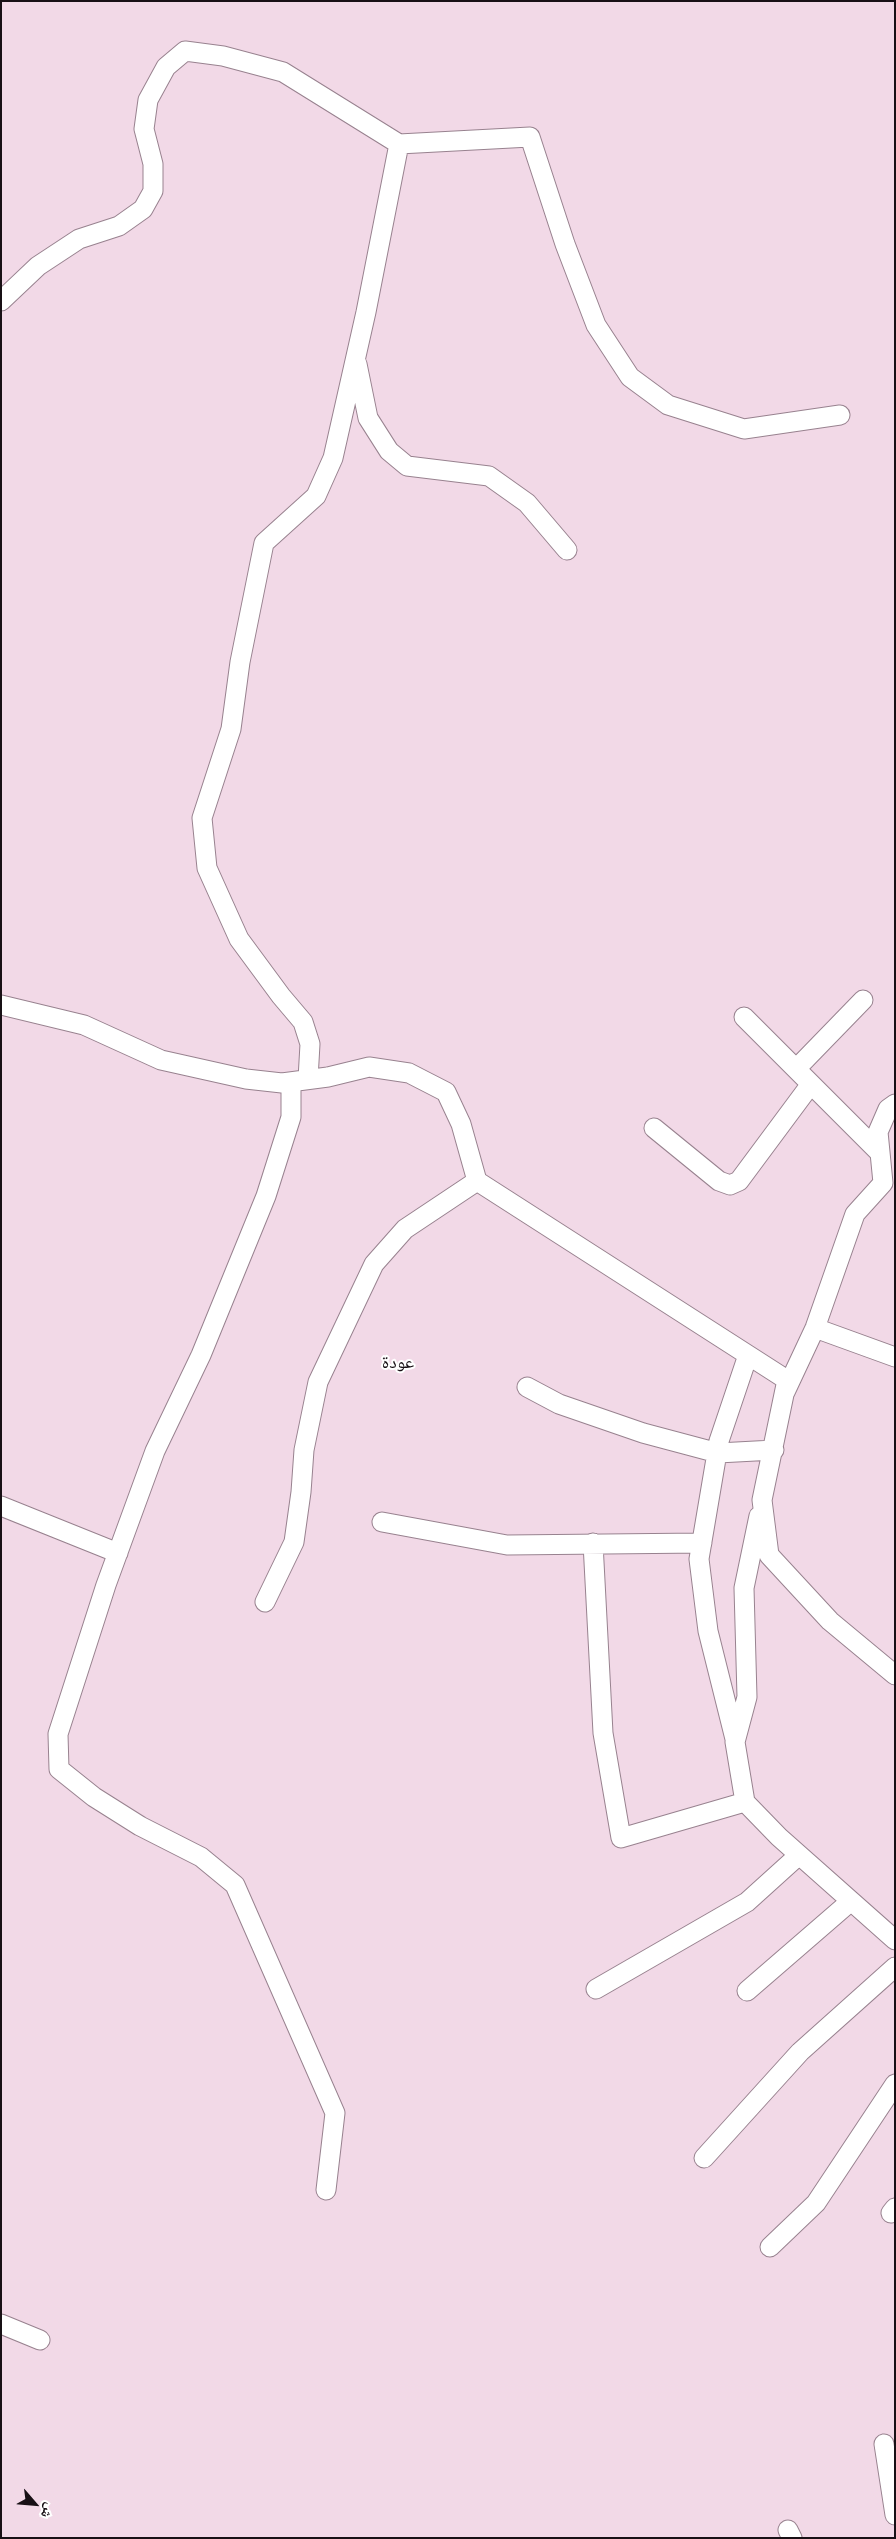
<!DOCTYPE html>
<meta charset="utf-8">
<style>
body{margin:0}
#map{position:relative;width:896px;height:2539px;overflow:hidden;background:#f2d9e7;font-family:"Playfair Display","Noto Naskh Arabic",serif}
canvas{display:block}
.frame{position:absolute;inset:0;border:2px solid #181015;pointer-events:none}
.north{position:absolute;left:10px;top:2479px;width:50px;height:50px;-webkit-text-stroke:4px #fff;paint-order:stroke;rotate:117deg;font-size:14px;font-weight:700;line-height:20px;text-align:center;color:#181015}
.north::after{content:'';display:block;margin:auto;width:18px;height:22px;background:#181015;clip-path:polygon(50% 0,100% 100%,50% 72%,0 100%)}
</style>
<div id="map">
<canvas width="896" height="2539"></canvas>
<div class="frame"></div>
<div class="north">ش</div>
</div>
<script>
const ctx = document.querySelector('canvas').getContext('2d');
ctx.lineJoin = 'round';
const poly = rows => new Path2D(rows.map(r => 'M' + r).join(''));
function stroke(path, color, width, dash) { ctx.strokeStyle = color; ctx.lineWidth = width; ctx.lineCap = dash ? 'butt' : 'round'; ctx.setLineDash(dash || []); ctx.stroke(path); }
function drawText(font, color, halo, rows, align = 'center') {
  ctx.font = font + ' "Playfair Display","Noto Naskh Arabic",serif'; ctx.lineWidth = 4; ctx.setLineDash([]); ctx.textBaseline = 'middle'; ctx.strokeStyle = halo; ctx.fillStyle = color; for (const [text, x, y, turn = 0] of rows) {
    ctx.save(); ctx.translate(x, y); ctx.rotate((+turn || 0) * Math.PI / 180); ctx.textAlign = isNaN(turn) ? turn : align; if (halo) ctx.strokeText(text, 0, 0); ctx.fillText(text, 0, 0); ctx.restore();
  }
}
const minor = poly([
 [1,301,38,266,79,239,119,226,143,209,153,191,153,164,144,129,148,100,166,67,185,51,223,56,283,72,399,144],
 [357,364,368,418,389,451,407,466,489,476,527,503,567,550],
 [1,1005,84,1025,161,1060,246,1079,282,1083,328,1077,369,1067,409,1073,446,1092,461,1124,477,1181,787,1380,762,1500,769,1555,830,1621,895,1675],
 [744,1017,879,1152],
 [796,1069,863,1000],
 [308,1079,310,1044,303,1022,281,996,239,939,207,868,202,818,231,729,240,662,264,543,316,496,333,458,366,312,399,144,530,137,565,244,596,325,630,377,668,405,744,429,840,415],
 [291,1082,291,1117,266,1196,201,1355,155,1451,106,1585,58,1734,59,1769,94,1797,140,1826,201,1857,235,1885,335,2113,326,2190],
 [654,1128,719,1181,730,1185,739,1181,811,1084],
 [815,1328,895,1357],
 [527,1387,559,1404,643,1433,718,1453,774,1450],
 [785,1392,815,1328,855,1214,883,1183,878,1132,888,1109,895,1104],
 [1,1506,118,1553],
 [759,1516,744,1588,747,1697,735,1742,745,1802,779,1837,895,1940],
 [382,1522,507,1545,702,1543],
 [593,1543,603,1733,621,1838,745,1802],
 [265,1602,294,1542,301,1492,304,1450,318,1382,374,1264,405,1229,477,1181],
 [735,1739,708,1631,699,1559,719,1441,748,1355],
 [596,1989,747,1902,799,1855],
 [747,1991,851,1901],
 [704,2158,800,2052,895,1967],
 [891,2213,895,2208],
 [770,2247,816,2203,895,2084],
 [1,2324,40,2340],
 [884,2444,895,2515],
 [788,2530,792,2538]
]);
const neighbourhoodNames = [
 ["عودة",398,1362]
];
stroke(minor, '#98828f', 21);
stroke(minor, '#fff', 19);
drawText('18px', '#181015', '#fff', neighbourhoodNames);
</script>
